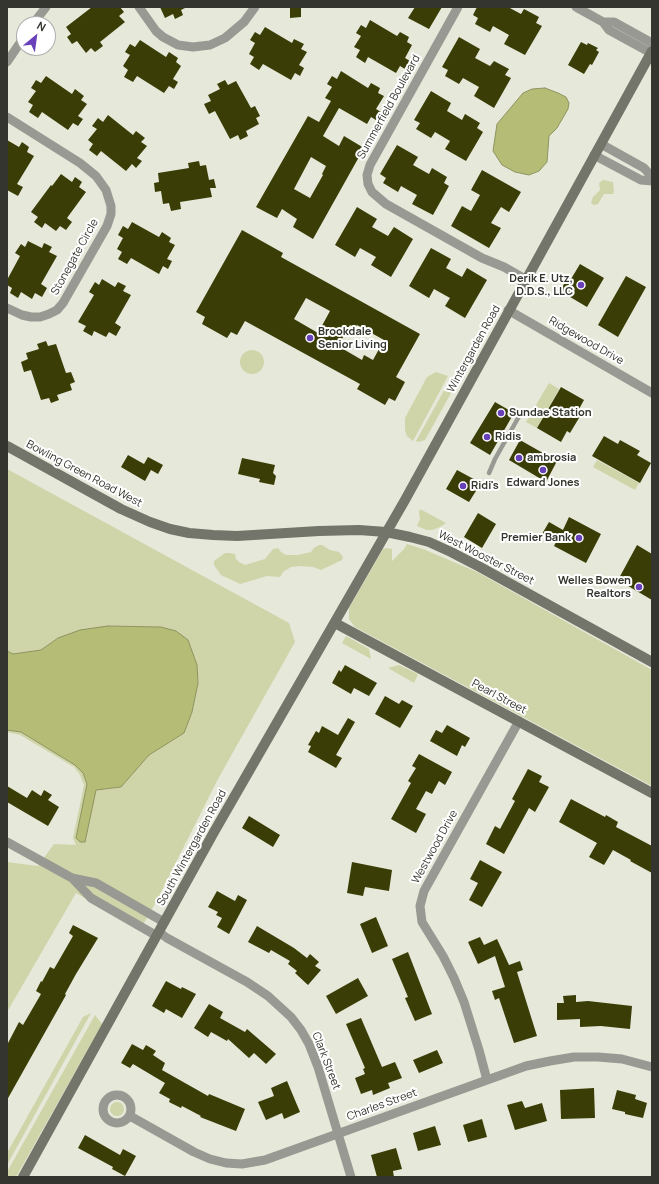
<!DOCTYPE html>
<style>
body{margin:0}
#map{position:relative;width:659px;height:1184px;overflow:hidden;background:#e6e8d9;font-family:Manrope,sans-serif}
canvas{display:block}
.frame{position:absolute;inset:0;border:8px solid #34352e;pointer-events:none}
.north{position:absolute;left:16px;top:16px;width:40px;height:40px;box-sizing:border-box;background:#fff;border:1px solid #aeaeab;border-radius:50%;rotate:29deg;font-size:11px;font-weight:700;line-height:16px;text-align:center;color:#34352e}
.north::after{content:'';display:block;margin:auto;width:14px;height:18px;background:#6840b9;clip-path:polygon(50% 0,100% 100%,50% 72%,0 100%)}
</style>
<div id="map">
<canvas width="659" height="1184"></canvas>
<div class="frame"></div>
<div class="north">N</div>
</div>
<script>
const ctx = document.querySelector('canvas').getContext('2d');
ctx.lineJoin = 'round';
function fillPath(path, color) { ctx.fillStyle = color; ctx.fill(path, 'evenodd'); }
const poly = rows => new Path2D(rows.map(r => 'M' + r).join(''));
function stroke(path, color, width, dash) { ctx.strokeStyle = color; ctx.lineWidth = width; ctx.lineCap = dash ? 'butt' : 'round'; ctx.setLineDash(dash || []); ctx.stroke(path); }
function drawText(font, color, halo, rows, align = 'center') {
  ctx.font = font + ' Manrope,sans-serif'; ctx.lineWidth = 4; ctx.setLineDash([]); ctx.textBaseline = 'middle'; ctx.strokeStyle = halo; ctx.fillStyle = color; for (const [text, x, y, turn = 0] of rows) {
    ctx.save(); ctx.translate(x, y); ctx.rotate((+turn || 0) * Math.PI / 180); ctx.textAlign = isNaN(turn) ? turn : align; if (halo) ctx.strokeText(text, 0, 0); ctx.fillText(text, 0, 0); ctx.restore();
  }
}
const green = poly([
 [603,180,613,182,614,192,613,194,604,194,598,204,594,205,591,203,593,197,600,190,599,183],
 '240 362a12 12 0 1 1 24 0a12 12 0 1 1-24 0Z',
 [436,372,448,376,413,441,407,436,405,430,405,418,427,377],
 [451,378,455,386,425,440,418,442,416,441],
 [549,383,559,389,537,428,526,422],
 [597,460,639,483,635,490,593,467],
 [7,469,289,623,295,642,218,779,156,902,140,930,76,893,7,1012,7,862,38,866,54,844,76,845,73,838,84,785,80,775,74,767,20,735,7,732,7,730,21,732,75,765,83,773,87,784,76,838,96,790,121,787,149,755,184,733,161,627,108,626,58,638,41,650,13,654,7,651],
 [420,509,446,523,440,527,432,530,427,530,417,526,420,519,419,513],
 [407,544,423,549,477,572,652,670,652,786,355,627,349,619,349,608,383,549,387,548,392,549,392,561,404,549],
 [319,545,322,545,330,550,339,552,343,557,342,560,321,570,313,567,300,566,291,567,283,572,280,577,267,576,240,584,221,575,214,565,214,561,225,553,229,553,235,554,236,559,239,562,245,565,265,559,273,549,278,548,281,552,286,555,298,555,311,552,314,548],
 [346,636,369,649,371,659,342,643],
 [399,665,418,674,414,683,388,668],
 [91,1013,7,1165,7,1153,83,1017],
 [95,1015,102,1024,16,1177,7,1177,7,1172],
 '110 1109a7 7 0 1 1 14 0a7 7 0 1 1-14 0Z'
]);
const water = poly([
 [545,88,558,93,566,97,569,103,568,109,557,128,549,136,547,162,539,171,529,175,515,172,502,165,493,151,497,124,523,93,532,89,545,88],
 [108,626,161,627,176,631,188,640,197,665,198,683,192,712,184,733,149,755,121,787,96,790,85,842,80,842,76,838,87,784,83,773,75,765,21,732,7,730,7,651,13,654,41,650,58,638,80,630,108,626]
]);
const building = poly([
 [92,7,120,7,124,12,119,16,125,22,100,42,103,46,95,52,91,48,86,53,77,41,72,44,67,37,71,34,66,27],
 [160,7,187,7,181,10,183,15,175,19,173,14,165,18],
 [290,7,301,7,301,17,290,18],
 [415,7,442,7,429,29,408,18],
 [477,7,508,7,521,14,524,9,539,17,536,23,542,26,525,55,504,44,509,35,493,26,490,32,475,24,478,18,473,15],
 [370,20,397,36,400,32,409,37,407,42,412,45,405,58,410,61,405,69,400,66,396,73,368,57,365,63,356,57,360,50,354,47,361,36,356,33,361,25,366,28],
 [265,27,292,43,294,39,304,44,301,49,307,52,299,65,304,68,300,76,295,73,291,80,263,64,259,70,250,64,254,57,249,54,255,43,250,40,255,32,260,35],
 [459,37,480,49,475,58,490,66,494,61,509,69,505,75,511,78,494,108,474,96,479,87,463,78,459,84,445,76,448,70,442,67],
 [140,40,166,57,169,52,178,58,176,62,181,66,173,79,178,82,174,89,169,86,164,93,137,76,133,82,124,77,128,70,123,66,130,55,125,52,130,44,135,47],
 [581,42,587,45,588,43,598,48,596,50,599,52,592,65,590,64,584,74,568,65],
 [341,71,368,88,371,83,380,88,378,93,384,96,376,109,381,112,376,120,371,117,367,124,339,108,323,136,339,146,344,136,364,148,313,239,293,227,297,219,282,209,277,218,256,207,308,116,319,122,331,101,325,98,332,87,327,84,332,76,337,79],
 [311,157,326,166,322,174,323,175,310,198,294,189],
 [46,76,72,94,75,89,84,96,81,100,87,104,78,116,83,119,78,126,73,123,68,130,42,112,38,118,29,112,33,105,28,102,36,91,31,88,36,80,41,83],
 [225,80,228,85,236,81,251,108,255,106,260,116,256,118,259,124,246,131,248,136,240,140,238,135,230,139,215,111,209,114,204,104,211,101,208,95,220,89,217,84],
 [431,91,451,103,447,111,462,120,465,114,480,123,477,128,483,132,466,161,445,149,450,141,435,132,431,138,416,129,420,123,414,120],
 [108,115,133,135,136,131,145,138,141,142,147,146,137,158,142,161,136,168,132,164,126,171,101,151,97,156,89,150,93,144,88,140,97,129,92,126,98,118,103,122],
 [7,140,19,147,22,142,29,147,27,152,34,156,17,184,23,187,18,196,7,190],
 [397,145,418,157,413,165,429,174,432,168,447,177,444,183,449,186,433,215,412,204,417,195,401,186,398,192,383,183,386,178,380,174],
 [199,161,200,166,206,165,209,180,214,179,216,188,210,188,212,197,180,202,181,209,171,211,169,203,163,204,161,191,155,192,154,183,159,182,158,173,189,168,188,163],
 [482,170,521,192,509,212,501,207,491,223,501,228,489,248,451,226,462,206,471,211,480,195,471,190],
 [61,174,72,182,75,177,82,182,79,187,86,192,67,218,72,222,66,230,60,226,56,231,45,223,42,228,34,222,38,217,31,212,51,185,52,186],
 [357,207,377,219,372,227,388,236,394,227,413,239,391,277,371,265,376,257,360,248,355,257,335,245],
 [132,222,159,237,162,232,171,238,169,242,175,245,167,259,172,261,168,269,163,266,159,274,131,258,127,264,118,259,122,252,117,249,123,238,118,235,123,226,128,229],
 [242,230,283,253,281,257,420,334,396,377,405,382,395,401,389,398,385,405,357,389,360,384,245,321,237,335,231,332,227,338,202,324,205,317,196,312],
 [306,298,330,311,318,333,294,319],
 [350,325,355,328,357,325,384,340,373,360,364,355,362,360,338,346],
 [28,241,42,248,44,243,52,247,49,252,57,256,41,284,47,288,42,297,35,293,32,299,21,292,18,298,10,293,12,288,7,285,7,280,20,256,15,253,21,244,25,247],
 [431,248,451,259,446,268,462,277,467,268,487,280,465,318,445,306,450,298,434,289,429,298,409,286],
 [580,264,604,278,587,307,560,291,568,277,571,279],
 [626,276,646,287,618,337,598,325],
 [102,279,115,287,118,282,126,286,123,291,131,295,115,323,121,327,116,336,109,332,106,337,94,331,92,336,83,331,86,326,78,322,94,295,89,292,95,282,99,285],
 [46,341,48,346,56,344,66,373,71,372,75,382,70,384,72,390,57,395,59,400,51,403,49,398,41,400,31,370,24,372,21,362,28,359,26,353,39,349,37,344],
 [561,387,584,400,578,411,582,413,570,433,567,431,561,442,537,428],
 [495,402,514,413,490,455,470,443],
 [604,436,618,444,620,440,640,451,637,455,651,463,640,483,592,456],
 [520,440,557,461,546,482,509,460],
 [128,455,144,464,148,457,163,465,158,474,151,470,145,481,121,467],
 [242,458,275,465,273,473,276,476,274,485,259,482,260,479,238,474],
 [457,470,481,483,469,502,446,489],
 [478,513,496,524,482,548,464,537],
 [569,517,601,534,586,563,554,546,556,542,542,534,549,522,563,530],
 [637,545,652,554,652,600,618,580],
 [345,665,377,683,369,696,354,688,351,694,332,683,339,670,341,672],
 [385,696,399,704,402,700,413,706,400,728,375,714],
 [348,718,355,722,336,755,342,758,336,768,308,752,311,746,308,745,316,731,319,733,322,726,338,735],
 [447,725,470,738,465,747,462,745,457,756,430,741,436,730,442,733],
 [419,754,452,772,445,785,439,781,432,794,426,791,416,809,426,814,416,833,391,819,411,783,408,781,416,768,412,766],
 [528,769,542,776,539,782,549,787,535,812,529,808,504,854,486,844,495,826,500,829,515,801,512,799],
 [7,786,27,798,32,790,41,796,44,790,52,795,48,800,59,807,48,826,7,802],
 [571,799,605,817,606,815,618,822,616,827,652,846,652,873,630,861,631,860,613,850,604,865,589,857,597,843,559,822],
 [249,816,280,835,273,847,242,828],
 [480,860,502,872,482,907,469,900,478,883,470,879],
 [352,862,392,870,389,891,365,887,363,896,347,893],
 [217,891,235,901,238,895,247,900,229,934,217,927,222,918,216,915,218,912,208,907],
 [376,917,388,946,372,953,360,924],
 [73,925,98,938,76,974,65,994,66,995,7,1100,7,1045,19,1022,23,1025,41,994,36,991,41,981,42,982,50,967,54,969,73,936,69,933],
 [257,926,294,948,307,958,310,954,319,962,315,966,321,970,308,985,295,973,297,971,288,964,290,961,271,950,269,953,248,942],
 [480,937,484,945,497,939,509,965,520,961,523,970,517,972,537,1036,514,1043,499,998,495,1000,492,991,505,987,495,956,478,964,468,942],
 [408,952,432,1014,415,1021,405,998,408,997,392,959],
 [358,978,368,996,336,1014,326,996],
 [166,981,181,989,182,987,196,994,182,1018,166,1009,164,1013,152,1006],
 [576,995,576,1002,588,1001,632,1006,630,1029,601,1026,580,1027,580,1019,557,1020,557,1003,564,1003,563,996],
 [209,1004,223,1012,220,1018,245,1032,247,1029,276,1054,266,1064,254,1053,249,1058,228,1039,227,1041,211,1032,208,1037,194,1028],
 [361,1018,382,1067,395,1062,402,1078,388,1083,390,1088,373,1095,372,1090,361,1094,355,1078,365,1074,363,1069,365,1068,346,1024],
 [132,1044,143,1050,146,1045,156,1051,153,1055,165,1063,162,1070,208,1096,209,1094,245,1109,236,1131,200,1117,201,1116,182,1106,181,1108,169,1102,170,1099,159,1093,165,1083,133,1064,130,1068,121,1063],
 [437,1050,443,1063,419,1073,413,1060],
 [287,1081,300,1112,284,1119,282,1113,266,1120,258,1102,274,1096,271,1088],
 [594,1088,595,1118,561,1119,560,1090],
 [617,1090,636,1095,635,1099,647,1103,643,1118,625,1114,625,1112,612,1109],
 [522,1101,525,1108,542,1103,547,1121,515,1130,507,1105],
 [482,1119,487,1137,468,1142,463,1125],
 [435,1126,441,1145,418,1151,413,1133],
 [85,1135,120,1155,123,1149,136,1156,125,1176,112,1169,113,1167,78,1148],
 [396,1148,402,1169,393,1171,394,1177,377,1177,371,1155]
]);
const lane = poly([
 [489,473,495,459,522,411]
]);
const street = poly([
 [139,7,156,31,163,37,178,45,193,47,210,45,225,38,244,22,255,7],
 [458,7,370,165,367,175,368,184,372,192,386,204,482,258,504,267,525,279],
 [576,7,603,22,609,30,651,53],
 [603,22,614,22,652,43],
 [33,24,46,7],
 [7,62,24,37],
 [7,117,80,163,96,176,106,190,111,206,111,214,107,226,63,303,57,310,49,314,40,317,31,317,22,315,7,308],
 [601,144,644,168,652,177],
 [594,155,641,180,652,181],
 [508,310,652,393],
 [7,842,72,878,91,898,157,936],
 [72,878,96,883,164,922],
 [159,932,167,938,247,982,268,996,291,1017,301,1030,309,1044,318,1067,351,1177],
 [487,1080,479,1050,464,1002,454,978,443,956,422,922,420,906,424,891,519,721],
 '103 1109a14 14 0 1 1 28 0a14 14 0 1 1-28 0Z',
 [130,1116,194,1152,210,1159,226,1163,242,1164,265,1160,526,1066,550,1061,574,1057,598,1057,622,1059,652,1067]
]);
const secondary = poly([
 [7,446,121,509,150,522,170,529,189,533,213,535,237,536,319,531,359,530,386,532,410,537,429,542,451,552,480,567,652,662],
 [335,623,652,793],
 [23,1177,214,832,405,500,652,51]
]);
const markers = [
 [581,285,4,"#6840b9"],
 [310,338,4,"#6840b9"],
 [501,413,4,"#6840b9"],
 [487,437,4,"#6840b9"],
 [519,458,4,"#6840b9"],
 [543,470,4,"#6840b9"],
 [463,486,4,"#6840b9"],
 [579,538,4,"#6840b9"],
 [639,587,4,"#6840b9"]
];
const streetNames = [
 ["Summerfield Boulevard",389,107,-61],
 ["Stonegate Circle",75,257,-61],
 ["Ridgewood Drive",586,341,30],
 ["Wintergarden Road",474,349,-61],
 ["Bowling Green Road West",84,474,28],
 ["West Wooster Street",486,558,27],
 ["Pearl Street",499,697,28],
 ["Westwood Drive",435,847,-61],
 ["South Wintergarden Road",192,848,-61],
 ["Clark Street",326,1061,69],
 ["Charles Street",382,1105,-20]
];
const poiNames = [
 ["Derik E. Utz,",573,279,"right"],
 ["D.D.S., LLC",573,292,"right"],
 ["Brookdale",318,332],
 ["Senior Living",318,345],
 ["Sundae Station",509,413],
 ["Ridis",495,437],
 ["ambrosia",527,458],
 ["Edward Jones",543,483,"center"],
 ["Ridi's",471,486],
 ["Premier Bank",571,538,"right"],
 ["Welles Bowen",631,581,"right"],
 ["Realtors",631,594,"right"]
];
fillPath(green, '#cfd5a9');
fillPath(water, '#b4bc76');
stroke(water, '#8e9460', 1);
fillPath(building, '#3a3e06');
stroke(lane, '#989992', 4.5);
stroke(street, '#989992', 9);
stroke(secondary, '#73746a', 10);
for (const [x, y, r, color] of markers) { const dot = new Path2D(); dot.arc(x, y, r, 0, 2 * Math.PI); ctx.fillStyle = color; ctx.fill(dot); stroke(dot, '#fff', 1.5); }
drawText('11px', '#34352e', '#fff', streetNames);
drawText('bold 11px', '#34352e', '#fff', poiNames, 'left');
</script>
